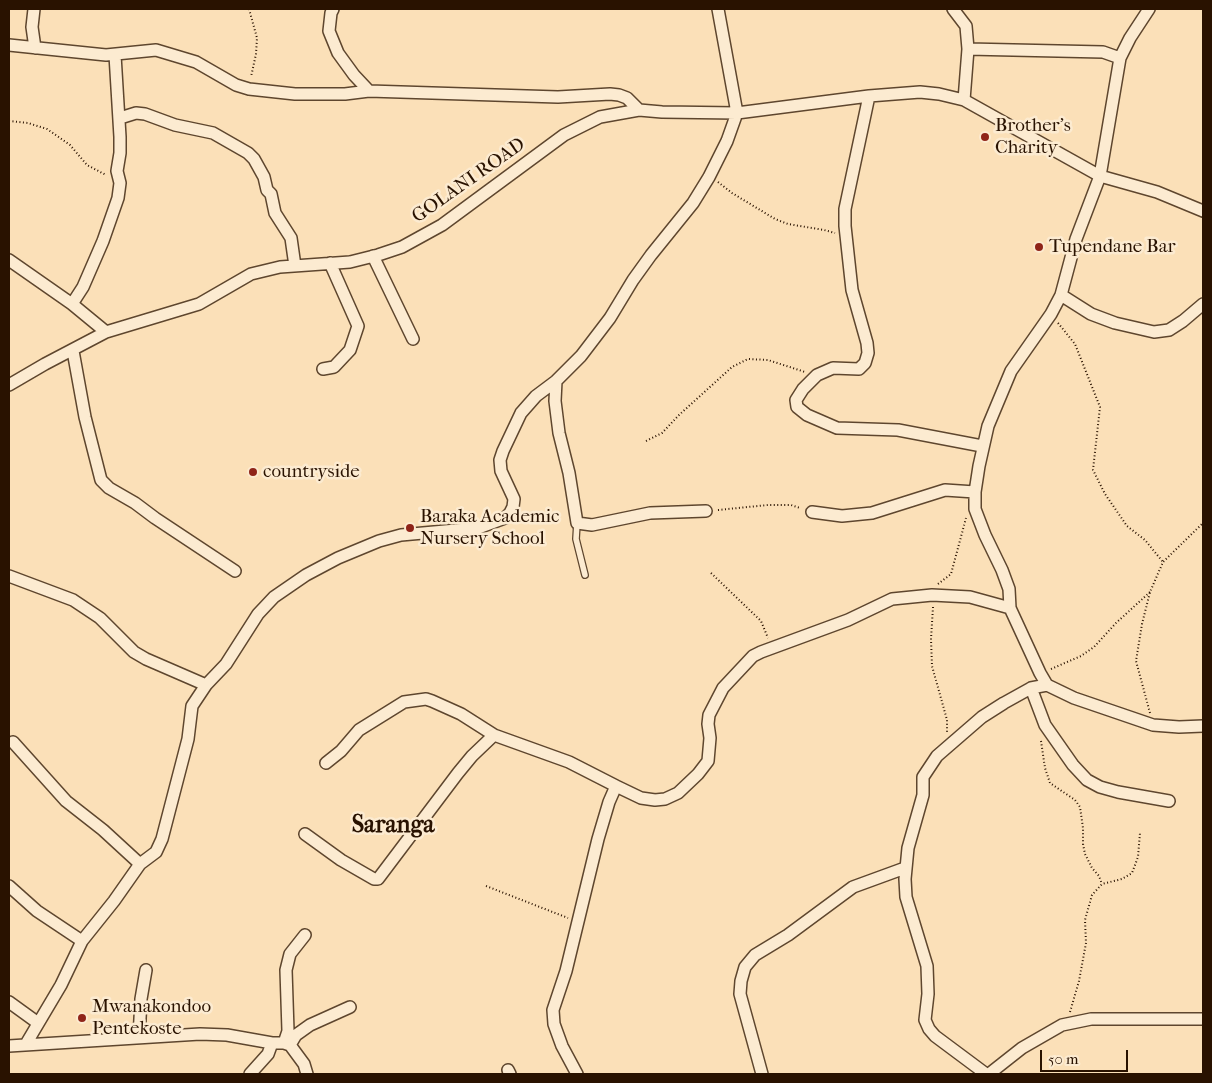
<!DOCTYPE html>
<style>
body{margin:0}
#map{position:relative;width:1212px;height:1083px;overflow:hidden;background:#fbe0b8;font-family:"IM FELL French Canon",serif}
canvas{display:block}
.frame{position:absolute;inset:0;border:10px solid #291200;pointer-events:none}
.scale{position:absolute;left:1040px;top:1050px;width:88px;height:22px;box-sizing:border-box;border:2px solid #291200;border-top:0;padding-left:6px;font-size:15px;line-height:18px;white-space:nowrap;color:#291200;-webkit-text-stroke:4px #fcebd1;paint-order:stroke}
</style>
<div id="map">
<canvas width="1212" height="1083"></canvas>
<div class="frame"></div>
<div class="scale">50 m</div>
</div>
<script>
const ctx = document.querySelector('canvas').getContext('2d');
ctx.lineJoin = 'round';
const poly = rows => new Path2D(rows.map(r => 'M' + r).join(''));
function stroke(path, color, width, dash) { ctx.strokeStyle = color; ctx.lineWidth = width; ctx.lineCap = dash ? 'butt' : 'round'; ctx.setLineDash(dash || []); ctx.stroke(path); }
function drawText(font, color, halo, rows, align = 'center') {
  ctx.font = font + ' "IM FELL French Canon",serif'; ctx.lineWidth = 5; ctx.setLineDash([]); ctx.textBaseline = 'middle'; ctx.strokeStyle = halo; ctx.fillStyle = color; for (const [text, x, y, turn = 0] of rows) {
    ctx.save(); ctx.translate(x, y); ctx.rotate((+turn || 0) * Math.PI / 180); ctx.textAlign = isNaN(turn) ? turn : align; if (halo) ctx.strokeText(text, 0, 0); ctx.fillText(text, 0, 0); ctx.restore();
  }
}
const path = poly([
 [249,9,257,38,256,54,251,77],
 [9,121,28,123,47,129,70,145,87,165,106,175],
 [718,182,732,193,775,219,788,224,824,230,835,233],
 [1058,323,1075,344,1100,407,1093,470,1105,494,1127,526,1145,540,1163,562],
 [646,441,662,433,679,415,732,367,748,359,768,360,805,372],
 [718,510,768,505,791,505,800,508],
 [711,573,761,621,768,638],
 [938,584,951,574,966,518],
 [933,607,931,639,932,666,947,720,947,733],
 [1051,669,1081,656,1094,647,1116,623,1150,592],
 [1150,713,1136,661,1142,624,1150,592,1163,562,1203,523],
 [1041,741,1045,768,1050,783,1075,800,1080,807,1083,828,1083,844,1085,854,1092,868,1099,876,1102,884],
 [486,886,568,918],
 [1070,1012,1079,981,1086,943,1085,920,1092,895,1102,884,1122,879,1132,873,1138,857,1140,833]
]);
const lane = poly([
 [577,523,576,539,585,575]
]);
const street = poly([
 [34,9,32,27,35,48],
 [333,9,331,13,329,31,338,53,354,75,369,91],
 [953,9,966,26,968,49,964,100],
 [1149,9,1130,38,1120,58,1100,176,1076,239,1061,295,1051,314,1011,371,988,426,979,466,975,492,975,509,985,535,1002,570,1009,589,1010,608,1040,673,1047,685,1074,698,1153,725,1179,727,1203,726],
 [9,45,106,55,156,50,196,62,236,85,249,89,295,94,345,94,369,91,558,97,610,94,619,95,627,98,639,110],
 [968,49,1103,52,1120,58],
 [869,96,845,209,845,226,852,290,867,343,868,353,865,363,859,369,833,368,817,375,803,389,796,400,797,407,807,415,837,428,898,430,982,446],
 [120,118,136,113,145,114,175,125,213,133,248,153,254,159,264,177,267,190,271,194,275,213,291,238,295,266],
 [373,256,413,339],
 [9,260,72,304,106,332],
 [1061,295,1091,314,1115,323,1154,332,1169,330,1183,321,1203,304],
 [72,304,83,287,103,241,118,198,120,183,117,171,120,153,120,137,115,55],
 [73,351,85,417,101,480,109,488,135,503,155,518,235,571],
 [323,369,334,367,350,350,358,326,330,263],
 [556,381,555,401,559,433,569,473,577,523,592,525,650,513,706,511],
 [9,385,45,364,106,332,199,304,251,274,280,267,350,262,378,255,402,247,442,225,564,135,600,117,639,110,662,112,737,113,869,96,920,92,939,94,964,100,1100,176,1157,192,1203,211],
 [812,512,842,516,872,513,945,490,975,492],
 [9,576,73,600,100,618,134,652,146,659,206,685],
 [1031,688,1045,725,1073,765,1087,780,1100,787,1118,792,1169,801],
 [13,742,66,801,103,830,140,864],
 [326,763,341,751,359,730,404,702,426,699,432,701,461,714,494,735],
 [305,834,341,860,374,879,378,879,458,773,472,756,494,735,569,762,616,786],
 [9,886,37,911,82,941],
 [9,1002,38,1023],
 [139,1038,141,999,146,970],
 [284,1043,288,1031,286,970,290,954,305,935],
 [26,1044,61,985,82,941,114,901,140,864,156,852,162,839,188,739,192,706,206,685,226,664,258,614,274,597,306,575,338,558,379,541,401,535,478,528,505,518,510,513,513,507,514,499,501,471,500,460,503,451,521,413,536,396,556,381,581,356,610,318,633,280,651,255,693,203,709,177,727,141,737,113,718,9],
 [290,1045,296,1035,310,1025,350,1007],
 [9,1046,200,1034,227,1035,272,1043,284,1043,290,1045,304,1064,307,1074],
 [508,1070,510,1074],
 [250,1074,268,1054,272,1043],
 [577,1074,562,1046,554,1024,553,1010,566,971,598,839,609,802,616,786,641,798,655,800,665,799,678,793,698,774,708,761,710,738,708,724,709,715,723,688,753,656,761,652,848,620,892,599,932,595,970,597,1010,608],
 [762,1074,740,994,741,981,745,967,755,955,788,935,853,887,905,868],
 [986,1074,935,1036,929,1029,925,1020,928,994,927,966,906,897,905,879,908,848,923,795,923,777,937,756,982,717,1004,703,1031,688,1047,685],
 [989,1074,1022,1048,1062,1025,1091,1019,1203,1019]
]);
const markers = [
 [985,137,5,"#8f2418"],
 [1039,247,5,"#8f2418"],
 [253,472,5,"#8f2418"],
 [410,528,5,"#8f2418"],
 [82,1018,5,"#8f2418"]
];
const poiNames = [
 ["Brother's",995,126],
 ["Charity",995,148],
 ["Tupendane Bar",1049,247],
 ["countryside",263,472],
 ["Baraka Academic",420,517],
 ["Nursery School",420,539],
 ["Mwanakondoo",92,1007],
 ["Pentekoste",92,1029]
];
const streetNames = [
 ["GOLANI ROAD",469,181,-35]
];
const districtNames = [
 ["Saranga",393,826]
];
stroke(lane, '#5e462e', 8);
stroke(street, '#5e462e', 14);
stroke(path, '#291200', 2, [1, 2.5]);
stroke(lane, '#fcebd1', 5.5);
stroke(street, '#fcebd1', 11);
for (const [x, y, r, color] of markers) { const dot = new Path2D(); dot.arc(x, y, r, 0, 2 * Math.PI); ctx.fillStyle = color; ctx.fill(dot); stroke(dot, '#fcebd1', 2); }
drawText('19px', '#291200', '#fcebd1', poiNames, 'left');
drawText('19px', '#291200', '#fcebd1', streetNames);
drawText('bold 24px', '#291200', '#fcebd1', districtNames);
</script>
